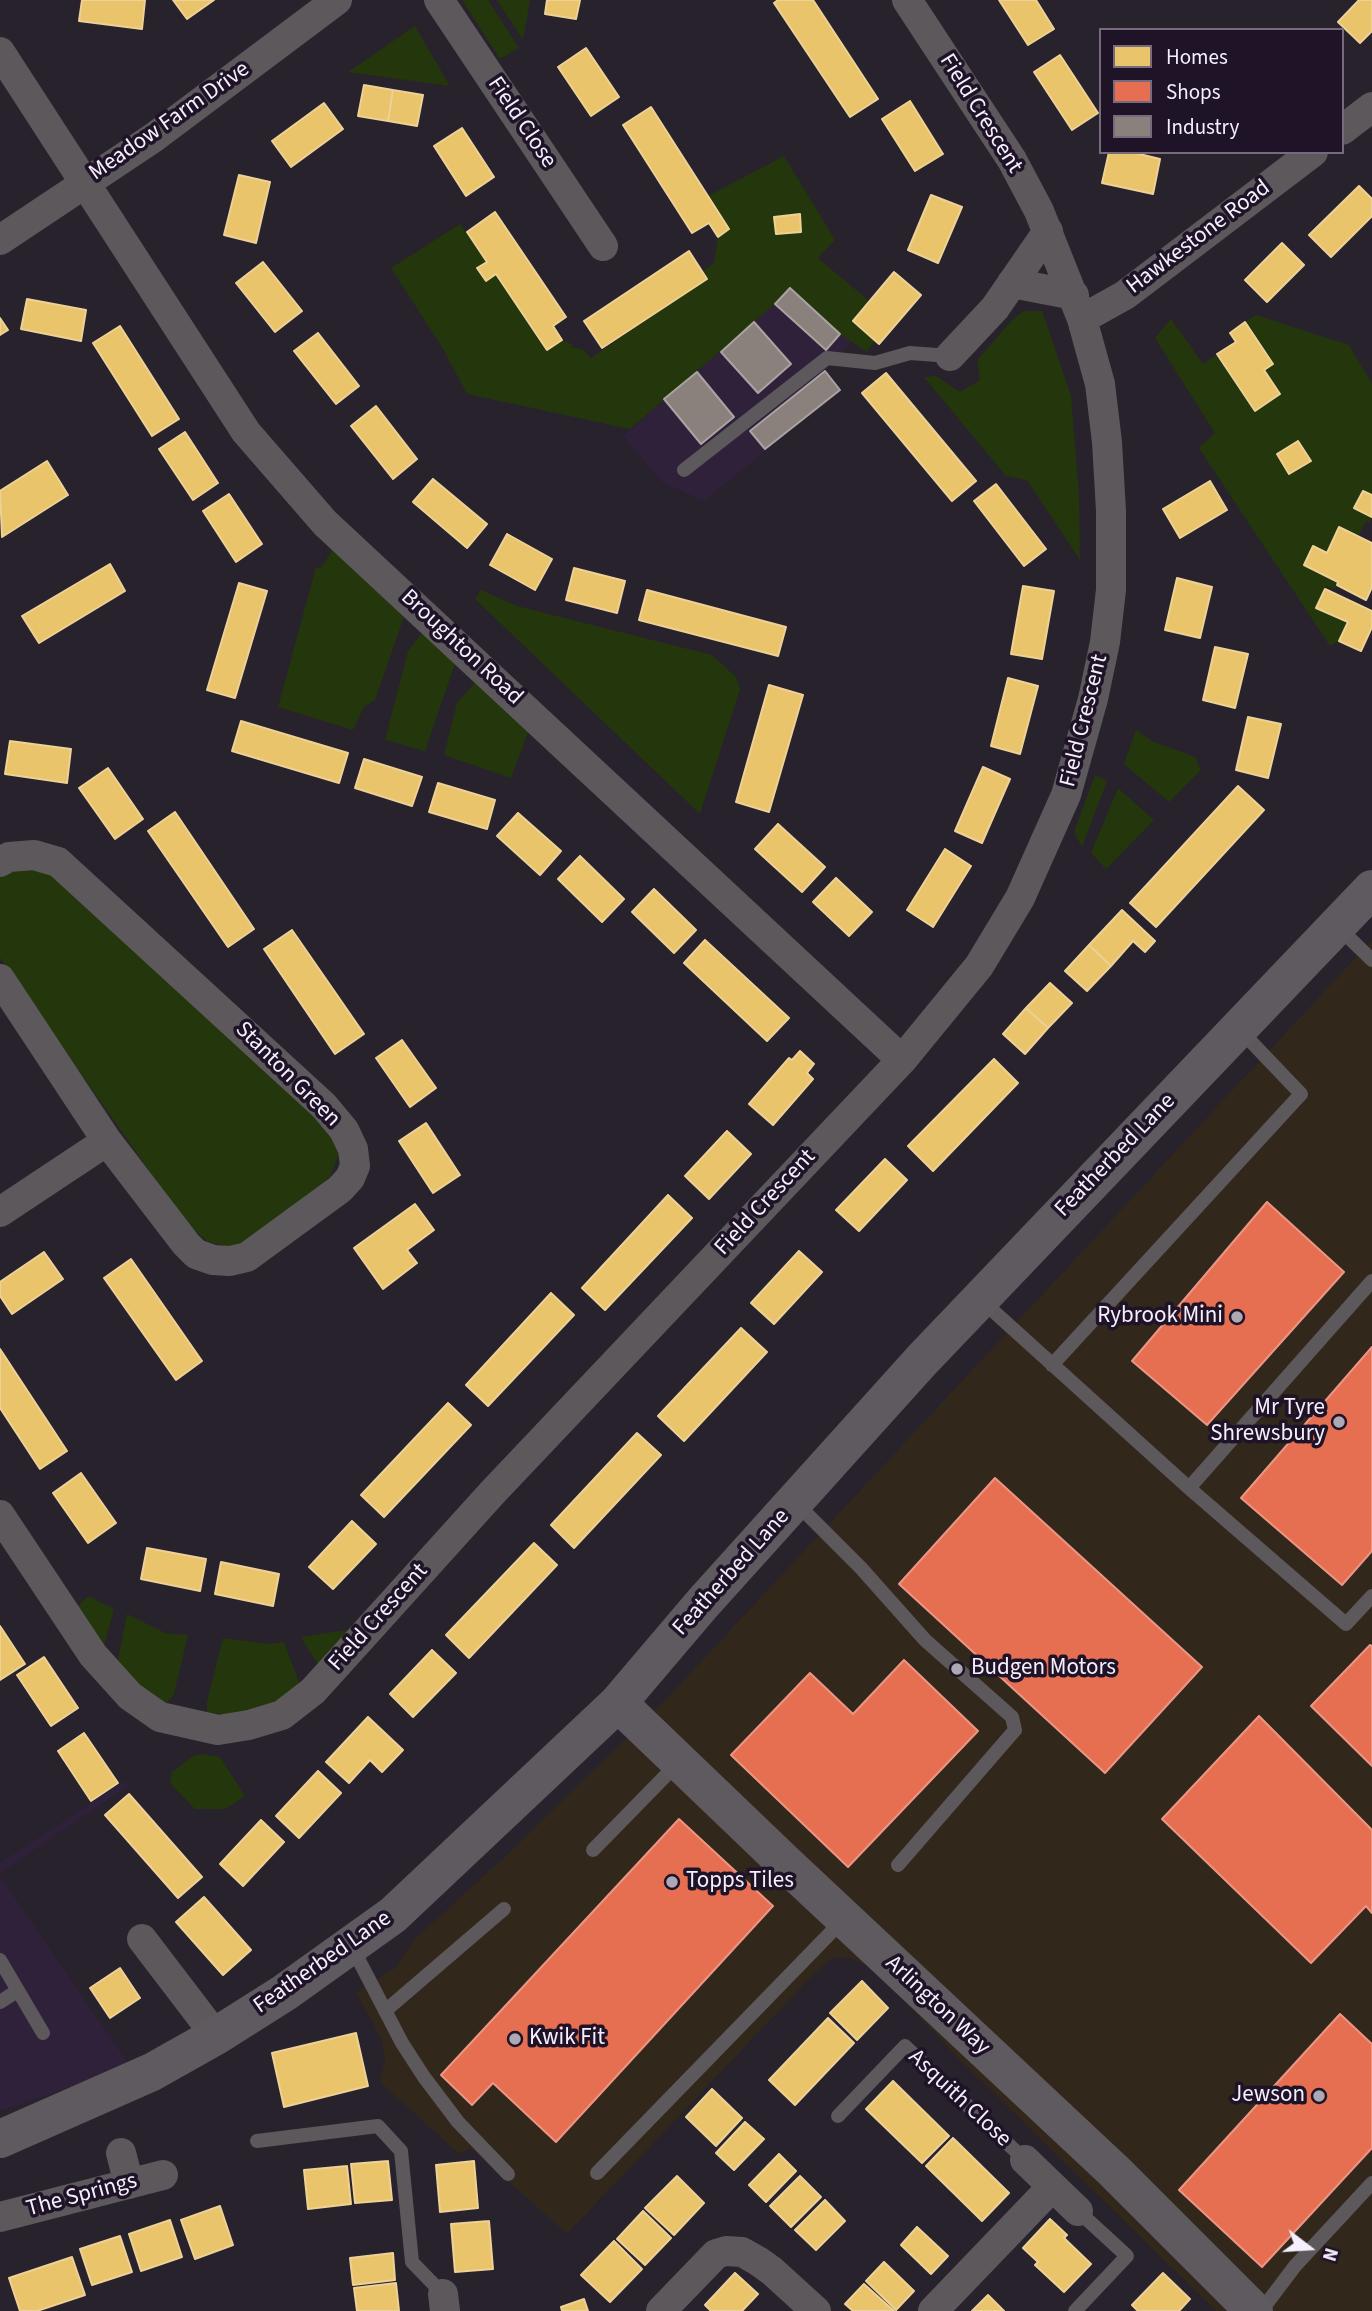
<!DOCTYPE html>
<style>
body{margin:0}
#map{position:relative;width:1372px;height:2311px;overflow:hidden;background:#28222d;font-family:"Source Sans 3",sans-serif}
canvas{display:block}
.legend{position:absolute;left:1099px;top:28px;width:245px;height:126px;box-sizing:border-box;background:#1f1327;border:2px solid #756b7d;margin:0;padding:9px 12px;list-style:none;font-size:21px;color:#f6effd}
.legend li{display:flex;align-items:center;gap:14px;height:35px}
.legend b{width:35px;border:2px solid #756b7d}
.north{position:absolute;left:1274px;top:2213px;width:70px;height:70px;-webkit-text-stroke:5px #1f1327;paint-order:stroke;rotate:107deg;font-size:19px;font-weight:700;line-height:28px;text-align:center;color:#f6effd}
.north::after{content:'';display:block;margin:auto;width:24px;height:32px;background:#f6effd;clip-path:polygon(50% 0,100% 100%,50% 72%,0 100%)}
</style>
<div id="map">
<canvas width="1372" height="2311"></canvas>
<ul class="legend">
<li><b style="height:19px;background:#e9c46a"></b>Homes</li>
<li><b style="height:19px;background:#e76f51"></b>Shops</li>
<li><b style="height:19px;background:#8a817c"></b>Industry</li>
</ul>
<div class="north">N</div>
</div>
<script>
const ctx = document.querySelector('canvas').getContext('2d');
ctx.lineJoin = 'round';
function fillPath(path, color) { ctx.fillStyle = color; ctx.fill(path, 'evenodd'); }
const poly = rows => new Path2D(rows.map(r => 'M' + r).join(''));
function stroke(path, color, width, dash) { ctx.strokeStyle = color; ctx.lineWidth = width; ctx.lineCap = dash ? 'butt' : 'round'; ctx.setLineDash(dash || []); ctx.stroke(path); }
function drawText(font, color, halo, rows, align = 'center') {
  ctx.font = font + ' "Source Sans 3",sans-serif'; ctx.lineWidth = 7; ctx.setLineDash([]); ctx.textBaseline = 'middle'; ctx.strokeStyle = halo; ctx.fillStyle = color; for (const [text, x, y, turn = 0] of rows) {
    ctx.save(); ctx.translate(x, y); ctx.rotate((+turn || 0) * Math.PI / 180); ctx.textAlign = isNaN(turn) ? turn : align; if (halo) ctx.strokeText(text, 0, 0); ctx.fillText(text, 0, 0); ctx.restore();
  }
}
const commercial = poly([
 [1372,940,1372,2311,1216,2311,958,2058,874,1969,851,1958,833,1957,812,1976,567,2234,471,2148,459,2154,380,2082,385,2060,381,2038,356,1992,395,1968,414,1940,514,1848,669,1696]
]);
const built = poly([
 [790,288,851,342,825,371,840,390,704,501,663,483,623,436,775,304],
 [125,1781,128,1786,0,1873,0,1863],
 [0,1876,130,2066,0,2111]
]);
const green = poly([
 [462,0,488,0,519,48,500,59],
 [497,0,530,0,523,40],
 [415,26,450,86,348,72],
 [784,156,835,240,818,258,869,301,853,321,875,340,867,352,840,334,790,289,775,304,630,429,467,394,442,347,391,268,460,224,487,262,478,268,486,280,496,274,547,350,562,340,572,344,572,347,584,350,591,358,706,279,702,272,714,263,718,237,729,229,708,196],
 [1024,311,1042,311,1071,395,1079,494,1080,560,1027,480,1006,476,924,377,936,376,960,392,980,380,977,360,1012,320],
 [1256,315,1349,345,1372,384,1372,518,1369,523,1366,521,1358,537,1339,527,1327,553,1313,546,1304,565,1338,582,1335,589,1326,586,1316,608,1348,622,1339,641,1330,646,1199,448,1215,433,1155,338,1171,319,1203,364,1217,354,1255,411,1280,394,1264,370,1273,363,1245,322],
 [333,549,404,617,375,700,364,707,353,730,278,707,316,567,321,568],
 [481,590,517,606,712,655,736,677,740,689,700,814,475,599],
 [422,633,456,661,425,751,385,740,408,651],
 [475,682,528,732,511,778,444,755,457,703],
 [1136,730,1154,742,1195,757,1201,770,1169,802,1124,764],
 [1095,775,1107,781,1082,847,1074,832],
 [1118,788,1154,820,1106,869,1091,853],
 [32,865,56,875,334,1132,339,1154,330,1177,247,1244,229,1247,208,1242,185,1222,0,958,0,872],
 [88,1596,114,1609,103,1650,78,1606],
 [127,1614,165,1633,188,1635,174,1694,167,1703,146,1692,121,1670,118,1660],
 [346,1630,349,1636,318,1665,301,1637],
 [223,1638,270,1644,284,1642,299,1683,296,1689,281,1701,238,1715,207,1713,207,1702],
 [202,1754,220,1757,245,1796,225,1809,195,1809,170,1783,172,1772,193,1756]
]);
const homes = poly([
 [82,0,145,0,142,29,79,21,82,0],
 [173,0,214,0,187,19,173,0],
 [547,0,580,0,576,19,545,14,547,0],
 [778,0,813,0,878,99,850,117,774,3,778,0],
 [999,0,1036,0,1054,29,1028,45,999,0],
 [1359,0,1372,0,1372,31,1360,43,1338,22,1359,0],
 [586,48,619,97,591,116,558,67,586,48],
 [1060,55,1098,113,1072,130,1034,72,1060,55],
 [364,85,393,90,388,121,358,116,364,85],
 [393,90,423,95,417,126,388,121,393,90],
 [910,101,943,154,915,171,882,119,910,101],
 [324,103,343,129,291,167,272,141,324,103],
 [651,107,729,229,718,237,709,223,692,233,623,125,651,107],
 [462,128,494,177,466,196,434,146,462,128],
 [1109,152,1131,152,1160,159,1153,194,1102,183,1109,152],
 [239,175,270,182,256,243,224,235,239,175],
 [1359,186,1372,199,1372,216,1331,257,1309,235,1359,186],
 [931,195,962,207,938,263,908,250,931,195],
 [495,212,566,317,553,326,562,340,547,350,496,274,486,281,477,268,487,262,467,232,495,212],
 [800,214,801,232,776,234,774,217,800,214],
 [1282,243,1304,265,1267,302,1245,280,1282,243],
 [689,251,707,279,602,348,584,321,689,251],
 [263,262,302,311,275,332,236,283,263,262],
 [894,272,921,295,879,344,853,321,894,272],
 [27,299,86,310,81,341,21,329,27,299],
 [0,318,8,330,0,335,0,318],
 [1245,322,1273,364,1264,370,1280,394,1255,411,1217,354,1236,342,1230,333,1245,322],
 [120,326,179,419,152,436,93,343,120,326],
 [318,333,359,386,336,404,294,351,318,333],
 [886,373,976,481,952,501,862,393,886,373],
 [376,406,417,459,393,479,351,426,376,406],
 [185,432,218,483,193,500,159,449,185,432],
 [1298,441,1311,461,1289,474,1277,454,1298,441],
 [47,461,68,495,2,537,0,491,47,461],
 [433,479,487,524,467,548,413,502,433,479],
 [1210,481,1227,510,1180,538,1163,509,1210,481],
 [996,484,1046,549,1024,566,974,501,996,484],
 [1363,491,1372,495,1372,517,1354,508,1363,491],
 [229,494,262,544,236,562,203,511,229,494],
 [1339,527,1372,543,1372,587,1366,600,1337,585,1338,582,1304,565,1313,546,1327,553,1339,527],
 [507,534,552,559,535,590,490,565,507,534],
 [110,564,125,591,39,643,22,616,110,564],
 [574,568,625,581,617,613,566,600,574,568],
 [1177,578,1212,587,1200,638,1165,630,1177,578],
 [239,583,267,591,235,698,207,690,239,583],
 [1023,586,1054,591,1042,659,1011,654,1023,586],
 [1325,589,1372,611,1372,627,1361,651,1339,641,1348,622,1316,608,1325,589],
 [647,590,786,627,778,656,639,620,647,590],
 [1215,647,1248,654,1235,708,1203,700,1215,647],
 [1008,678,1038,686,1020,754,991,746,1008,678],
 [769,685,803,695,769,812,736,802,769,685],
 [1248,717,1281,724,1268,778,1236,770,1248,717],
 [241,721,348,753,339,783,232,751,241,721],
 [10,741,71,749,67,783,5,774,10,741],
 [364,759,422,777,412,806,355,788,364,759],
 [983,767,1010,779,982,843,955,831,983,767],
 [108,768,143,819,115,839,79,788,108,768],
 [438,783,495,800,487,829,429,812,438,783],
 [1238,786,1264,810,1156,927,1130,903,1238,786],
 [175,812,254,929,228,947,148,831,175,812],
 [518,813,561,851,540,875,497,836,518,813],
 [778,824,825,867,802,892,755,849,778,824],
 [945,849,971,866,933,927,907,910,945,849],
 [580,856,624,899,602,922,558,879,580,856],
 [836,878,872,912,849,936,813,902,836,878],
 [654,889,696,930,674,953,632,912,654,889],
 [1122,910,1155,941,1145,952,1133,941,1111,966,1089,945,1122,910],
 [292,930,364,1034,335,1054,264,949,292,930],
 [705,940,789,1018,767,1041,684,963,705,940],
 [1089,945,1111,966,1087,991,1065,971,1089,945],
 [1050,983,1072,1003,1048,1028,1026,1008,1050,983],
 [1026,1008,1048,1028,1025,1054,1003,1034,1026,1008],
 [402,1040,436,1088,410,1107,376,1058,402,1040],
 [800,1051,814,1064,807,1073,813,1079,773,1125,749,1104,789,1058,792,1060,800,1051],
 [994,1059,1018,1083,933,1171,908,1146,994,1059],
 [426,1123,460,1175,433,1193,399,1141,426,1123],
 [727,1131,751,1154,709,1199,685,1176,727,1131],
 [885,1159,907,1180,859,1231,836,1210,885,1159],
 [668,1195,692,1218,605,1310,582,1288,668,1195],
 [415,1204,434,1230,407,1250,417,1263,383,1289,354,1248,415,1204],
 [799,1251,822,1272,774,1324,751,1303,799,1251],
 [44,1252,63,1279,12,1314,0,1296,0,1282,44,1252],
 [131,1259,202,1361,176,1380,104,1278,131,1259],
 [551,1293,574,1315,488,1406,466,1385,551,1293],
 [741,1328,767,1352,684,1441,658,1416,741,1328],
 [0,1349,67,1451,40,1469,0,1408,0,1349],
 [448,1403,471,1425,384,1517,361,1495,448,1403],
 [637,1433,661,1455,574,1548,551,1525,637,1433],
 [81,1473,116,1523,88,1543,53,1493,81,1473],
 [352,1521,376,1544,333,1589,309,1567,352,1521],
 [534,1543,557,1565,469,1658,446,1635,534,1543],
 [147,1548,206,1559,200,1591,141,1579,147,1548],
 [221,1562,279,1574,273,1606,215,1594,221,1562],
 [0,1626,25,1664,0,1680,0,1626],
 [432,1650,456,1673,413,1717,390,1694,432,1650],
 [44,1657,78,1708,51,1726,17,1675,44,1657],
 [368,1717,403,1750,382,1772,370,1760,349,1783,326,1762,368,1717],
 [84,1733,118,1783,91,1801,58,1751,84,1733],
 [318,1771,341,1793,299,1838,276,1816,318,1771],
 [129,1794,202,1877,178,1898,105,1815,129,1794],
 [261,1820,284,1842,243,1886,220,1864,261,1820],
 [204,1897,251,1950,223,1975,176,1922,204,1897],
 [120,1968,140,1998,110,2018,90,1988,120,1968],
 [862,1981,888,2008,857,2040,830,2013,862,1981],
 [828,2018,854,2043,795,2105,769,2080,828,2018],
 [356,2033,368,2086,284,2107,272,2053,356,2033],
 [893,2081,949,2136,922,2163,866,2109,893,2081],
 [712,2089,742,2118,716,2146,686,2117,712,2089],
 [745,2122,764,2139,734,2170,716,2153,745,2122],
 [953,2138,1009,2193,982,2221,926,2166,953,2138],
 [779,2154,796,2171,766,2202,749,2185,779,2154],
 [388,2161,392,2200,355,2203,351,2164,388,2161],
 [474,2161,478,2208,440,2212,436,2165,474,2161],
 [347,2166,351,2204,308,2209,304,2170,347,2166],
 [677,2176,704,2203,674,2235,645,2208,677,2176],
 [800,2176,821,2197,791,2227,770,2206,800,2176],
 [825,2200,845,2221,816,2250,795,2230,825,2200],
 [220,2206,233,2245,195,2259,181,2220,220,2206],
 [643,2211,671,2238,645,2265,617,2239,643,2211],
 [1050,2219,1067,2235,1064,2238,1091,2264,1064,2292,1035,2265,1038,2262,1023,2248,1050,2219],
 [170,2220,182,2257,141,2271,129,2234,170,2220],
 [489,2221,493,2269,455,2272,451,2224,489,2221],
 [917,2227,948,2256,931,2274,901,2245,917,2227],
 [120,2236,132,2272,92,2285,80,2249,120,2236],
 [614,2241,642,2269,610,2302,581,2275,614,2241],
 [393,2253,395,2280,353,2285,350,2258,393,2253],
 [72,2257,85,2295,37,2311,20,2311,9,2278,72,2257],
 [884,2262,914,2291,896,2310,866,2281,884,2262],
 [735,2273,758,2294,742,2311,711,2311,705,2305,735,2273],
 [1163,2273,1190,2299,1179,2311,1138,2311,1132,2305,1163,2273],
 [396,2283,399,2311,357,2311,354,2288,396,2283],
 [864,2284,894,2311,853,2311,845,2304,864,2284],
 [988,2295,1004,2311,972,2311,988,2295],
 [584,2299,588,2311,562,2311,561,2307,584,2299]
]);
const shops = poly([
 [1267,1202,1344,1272,1207,1425,1132,1361,1267,1202],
 [1372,1347,1372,1551,1342,1585,1241,1498,1372,1347],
 [995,1478,1202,1667,1105,1773,899,1584,995,1478],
 [1370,1645,1372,1646,1372,1766,1311,1706,1370,1645],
 [904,1660,978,1731,848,1867,731,1755,810,1673,853,1714,904,1660],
 [1259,1716,1372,1830,1372,1913,1366,1906,1311,1963,1162,1819,1259,1716],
 [679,1819,773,1906,556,2142,493,2083,472,2105,441,2075,679,1819],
 [1340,2014,1372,2044,1372,2148,1262,2267,1179,2190,1340,2014]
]);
const industry = poly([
 [790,288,840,334,826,350,775,304,790,288],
 [754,322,791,364,758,393,721,352,754,322],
 [825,371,840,390,765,449,750,431,825,371],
 [697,372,734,417,701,444,664,399,697,372]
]);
const lane = poly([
 [684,470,827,358,875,363,910,353,950,356],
 [1338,927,1372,960],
 [980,1299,1189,1488,1346,1624,1372,1596],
 [1052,1365,1301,1094,1239,1029],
 [1189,1488,1372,1281],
 [796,1503,861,1568,925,1640,1012,1717,1015,1730,898,1865],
 [593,1850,678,1763],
 [352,1947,402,2043,424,2077,458,2122,508,2174],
 [0,1960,43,2033],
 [0,2002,17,1991],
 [385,2011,504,1909],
 [838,2116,905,2046,1025,2160],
 [257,2141,378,2126,401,2151,412,2262,443,2294],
 [597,2173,843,1920],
 [1075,2311,1127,2256,1078,2211],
 [1261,2311,1295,2266,1372,2183]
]);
const street = poly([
 [439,0,603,246],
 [0,52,246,432,325,523,902,1060],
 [1342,130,1372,107],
 [0,240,153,138,337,0],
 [1012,283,1074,295],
 [1082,319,1125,295,1313,152],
 [950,356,995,308,1048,231],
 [0,862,9,857,34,855,58,862,324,1106,344,1130,353,1149,355,1166,350,1178,340,1189,247,1257,230,1261,213,1260,196,1254,186,1244,107,1141,0,979],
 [0,1212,107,1141],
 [0,1515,93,1655,130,1696,160,1717,218,1730,249,1725,282,1715,313,1691,492,1493,902,1060,979,966,1020,898,1066,795,1093,699,1105,642,1111,590,1111,511,1107,442,1100,384,1082,319,1039,211,1012,160,907,0],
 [142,1939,216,2036],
 [121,2153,129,2184],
 [1025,2160,1078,2211],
 [0,2217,163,2175],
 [443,2294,445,2311],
 [661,2311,716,2254,726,2251,742,2252,758,2261,772,2271,816,2311],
 [933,2311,1052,2187]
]);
const secondary = poly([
 [618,1703,785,1863,1114,2171,1254,2311],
 [0,2139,152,2072,216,2036,284,1993,393,1915,618,1703,703,1603,922,1360,1372,889]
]);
const markers = [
 [1237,1317,7,"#aea7b4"],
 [1339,1422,7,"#aea7b4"],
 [957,1669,7,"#aea7b4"],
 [672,1882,7,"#aea7b4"],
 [515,2039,7,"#aea7b4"],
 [1319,2096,7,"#aea7b4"]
];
const streetNames = [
 ["Field Crescent",980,114,58],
 ["Meadow Farm Drive",170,122,-35],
 ["Field Close",521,123,56],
 ["Hawkestone Road",1199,238,-37],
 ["Broughton Road",461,648,43],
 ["Field Crescent",1085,721,-76],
 ["Stanton Green",287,1075,45],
 ["Featherbed Lane",1116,1156,-46],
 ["Field Crescent",766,1203,-47],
 ["Featherbed Lane",732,1573,-48],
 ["Field Crescent",379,1618,-48],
 ["Featherbed Lane",323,1963,-35],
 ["Arlington Way",937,2006,43],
 ["Asquith Close",959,2099,43],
 ["The Springs",82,2196,-15]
];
const poiNames = [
 ["Rybrook Mini",1223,1317],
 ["Mr Tyre",1325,1409],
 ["Shrewsbury",1325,1435],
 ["Budgen Motors",971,1669,"left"],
 ["Topps Tiles",686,1882,"left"],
 ["Kwik Fit",529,2039,"left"],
 ["Jewson",1305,2096]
];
fillPath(commercial, '#31271b');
fillPath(built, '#2f213a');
fillPath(green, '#24360c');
fillPath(homes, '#e9c46a');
stroke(homes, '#edd196', 2);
fillPath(shops, '#e76f51');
stroke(shops, '#ec9585', 2);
fillPath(industry, '#8a817c');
stroke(industry, '#aaa2a3', 2);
stroke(lane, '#5c585c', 14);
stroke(street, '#5c585c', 30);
stroke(secondary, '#5f5a5f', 38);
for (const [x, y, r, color] of markers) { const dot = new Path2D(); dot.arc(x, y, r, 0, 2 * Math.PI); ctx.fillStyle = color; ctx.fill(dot); stroke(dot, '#1f1327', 2.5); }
drawText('23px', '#f6effd', '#1f1327', streetNames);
drawText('23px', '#f6effd', '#1f1327', poiNames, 'right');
</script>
